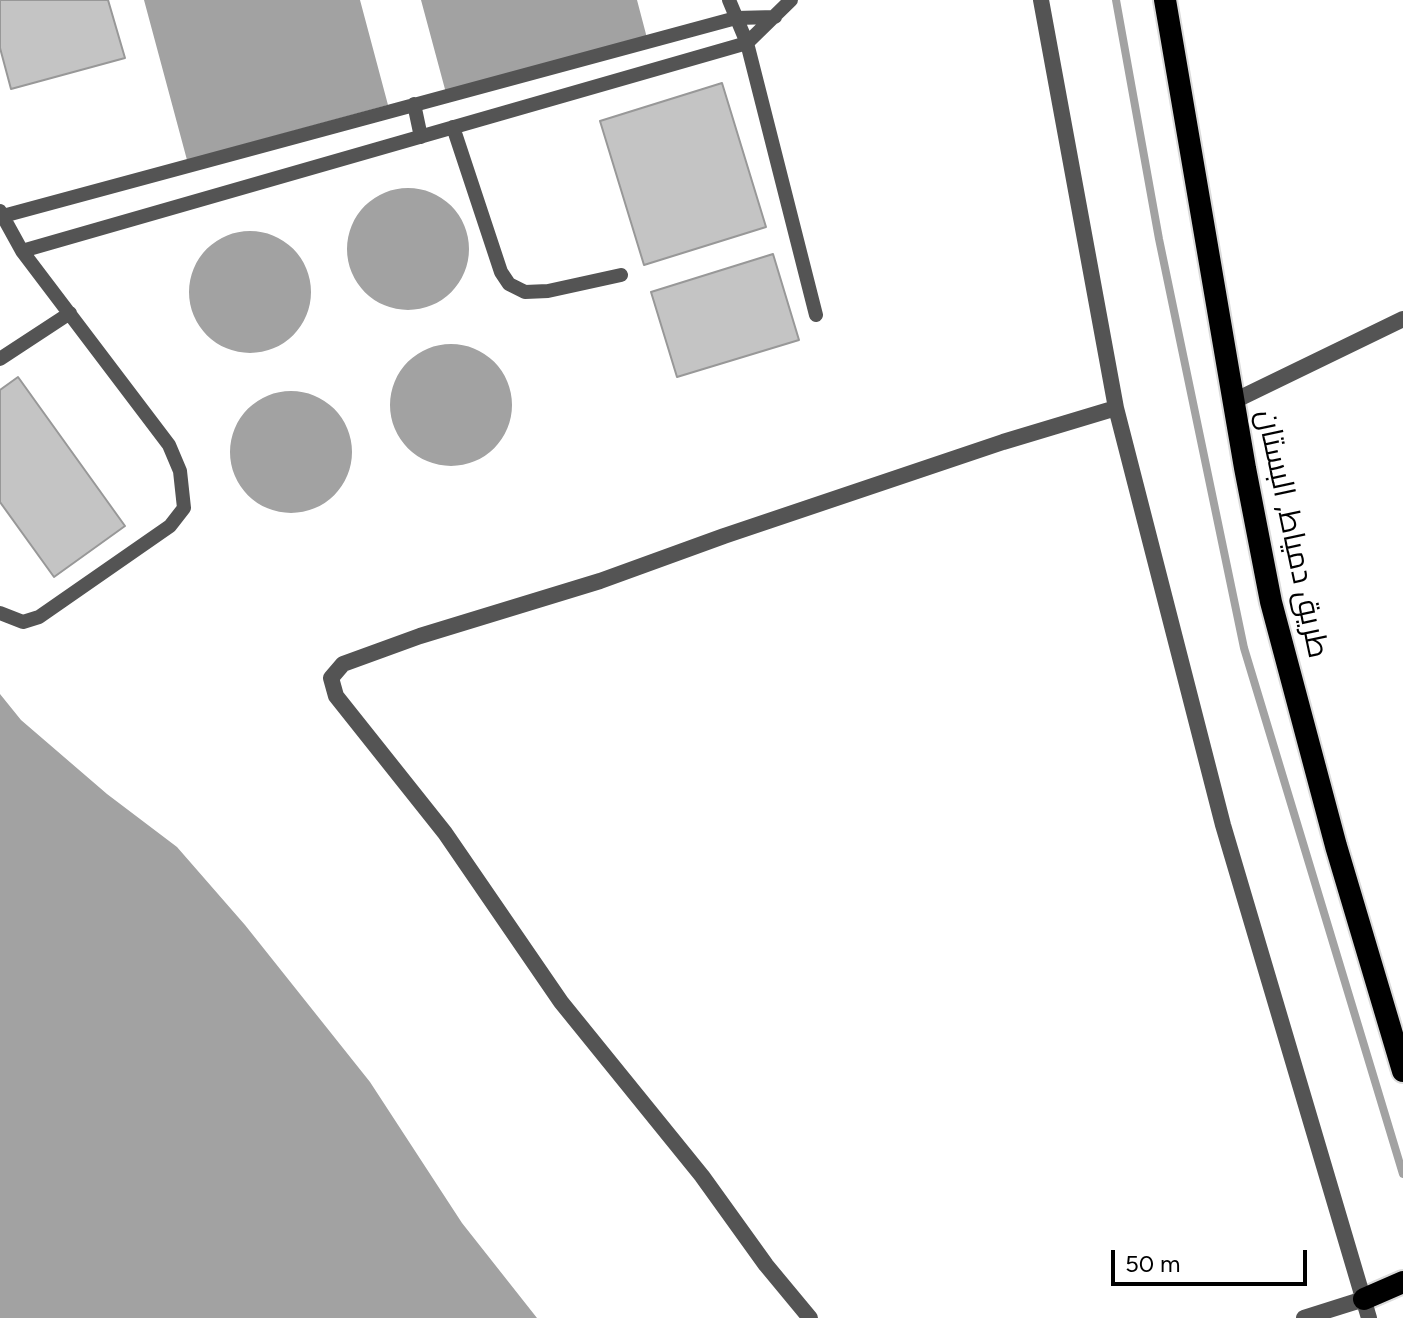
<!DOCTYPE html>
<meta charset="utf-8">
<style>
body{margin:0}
#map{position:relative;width:1403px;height:1318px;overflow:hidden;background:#fff;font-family:Figtree,sans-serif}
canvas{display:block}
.scale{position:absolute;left:1111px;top:1250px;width:196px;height:36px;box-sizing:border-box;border:4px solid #000;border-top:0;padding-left:10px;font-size:24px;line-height:28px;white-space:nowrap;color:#000;-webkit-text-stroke:6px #fff;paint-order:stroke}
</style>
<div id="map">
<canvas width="1403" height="1318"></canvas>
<div class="scale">50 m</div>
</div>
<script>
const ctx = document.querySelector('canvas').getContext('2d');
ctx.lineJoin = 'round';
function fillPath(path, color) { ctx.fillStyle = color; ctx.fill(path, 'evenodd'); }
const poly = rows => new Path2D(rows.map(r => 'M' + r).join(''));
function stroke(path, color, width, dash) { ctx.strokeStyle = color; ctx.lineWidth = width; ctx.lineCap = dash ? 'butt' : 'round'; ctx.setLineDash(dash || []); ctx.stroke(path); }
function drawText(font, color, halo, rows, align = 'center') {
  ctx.font = font + ' Figtree,Cairo,sans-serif'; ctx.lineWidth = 6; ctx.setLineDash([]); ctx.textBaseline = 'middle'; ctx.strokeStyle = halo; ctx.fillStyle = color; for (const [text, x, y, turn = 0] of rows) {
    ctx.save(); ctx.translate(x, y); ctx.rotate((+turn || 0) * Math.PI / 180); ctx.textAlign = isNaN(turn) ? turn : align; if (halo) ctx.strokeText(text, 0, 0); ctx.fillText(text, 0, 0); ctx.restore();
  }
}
const water = poly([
 [144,0,360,0,388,105,187,160],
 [421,0,637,0,647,38,446,93],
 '347 249a61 61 0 1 1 122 0a61 61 0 1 1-122 0Z',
 '189 292a61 61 0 1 1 122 0a61 61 0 1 1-122 0Z',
 '390 405a61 61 0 1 1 122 0a61 61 0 1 1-122 0Z',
 '230 452a61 61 0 1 1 122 0a61 61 0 1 1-122 0Z',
 [0,694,21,720,107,794,177,847,245,925,370,1082,462,1223,537,1318,0,1318]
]);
const stream = poly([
 [1116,0,1159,239,1244,648,1403,1174]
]);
const building = poly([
 [0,0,108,0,125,58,11,89,0,48,0,0],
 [722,83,766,227,644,265,600,121,722,83],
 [773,254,799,340,677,377,651,292,773,254],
 [18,377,125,526,54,577,0,502,0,390,18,377]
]);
const service = poly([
 [729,0,747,43,816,315],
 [414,104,421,137],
 [453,127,501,272,509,284,525,292,548,291,621,275],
 [0,211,22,251,169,445,180,471,184,508,170,526,39,617,23,622,0,613],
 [3,216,736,18,775,17],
 [22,251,747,43,791,0],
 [0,359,70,313]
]);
const minor = poly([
 [1041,0,1116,408,1223,825,1369,1318],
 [1234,401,1403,319],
 [810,1318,766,1265,702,1176,561,1002,445,833,336,696,331,678,343,664,420,636,600,581,724,536,1003,442,1116,408],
 [1304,1318,1364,1299]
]);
const trunk = poly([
 [1165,0,1245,468,1271,602,1336,846,1403,1071],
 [1364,1299,1403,1282]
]);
const streetNames = [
 ["طريق دمياط, البستان",1292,534,78]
];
fillPath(water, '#a2a2a2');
stroke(stream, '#a2a2a2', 8);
fillPath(building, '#c4c4c4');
stroke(building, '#989898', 2);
stroke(trunk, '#dbdbdb', 26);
stroke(service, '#545454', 14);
stroke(minor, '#545454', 16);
stroke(trunk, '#000', 22);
drawText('30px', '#000', '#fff', streetNames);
</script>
